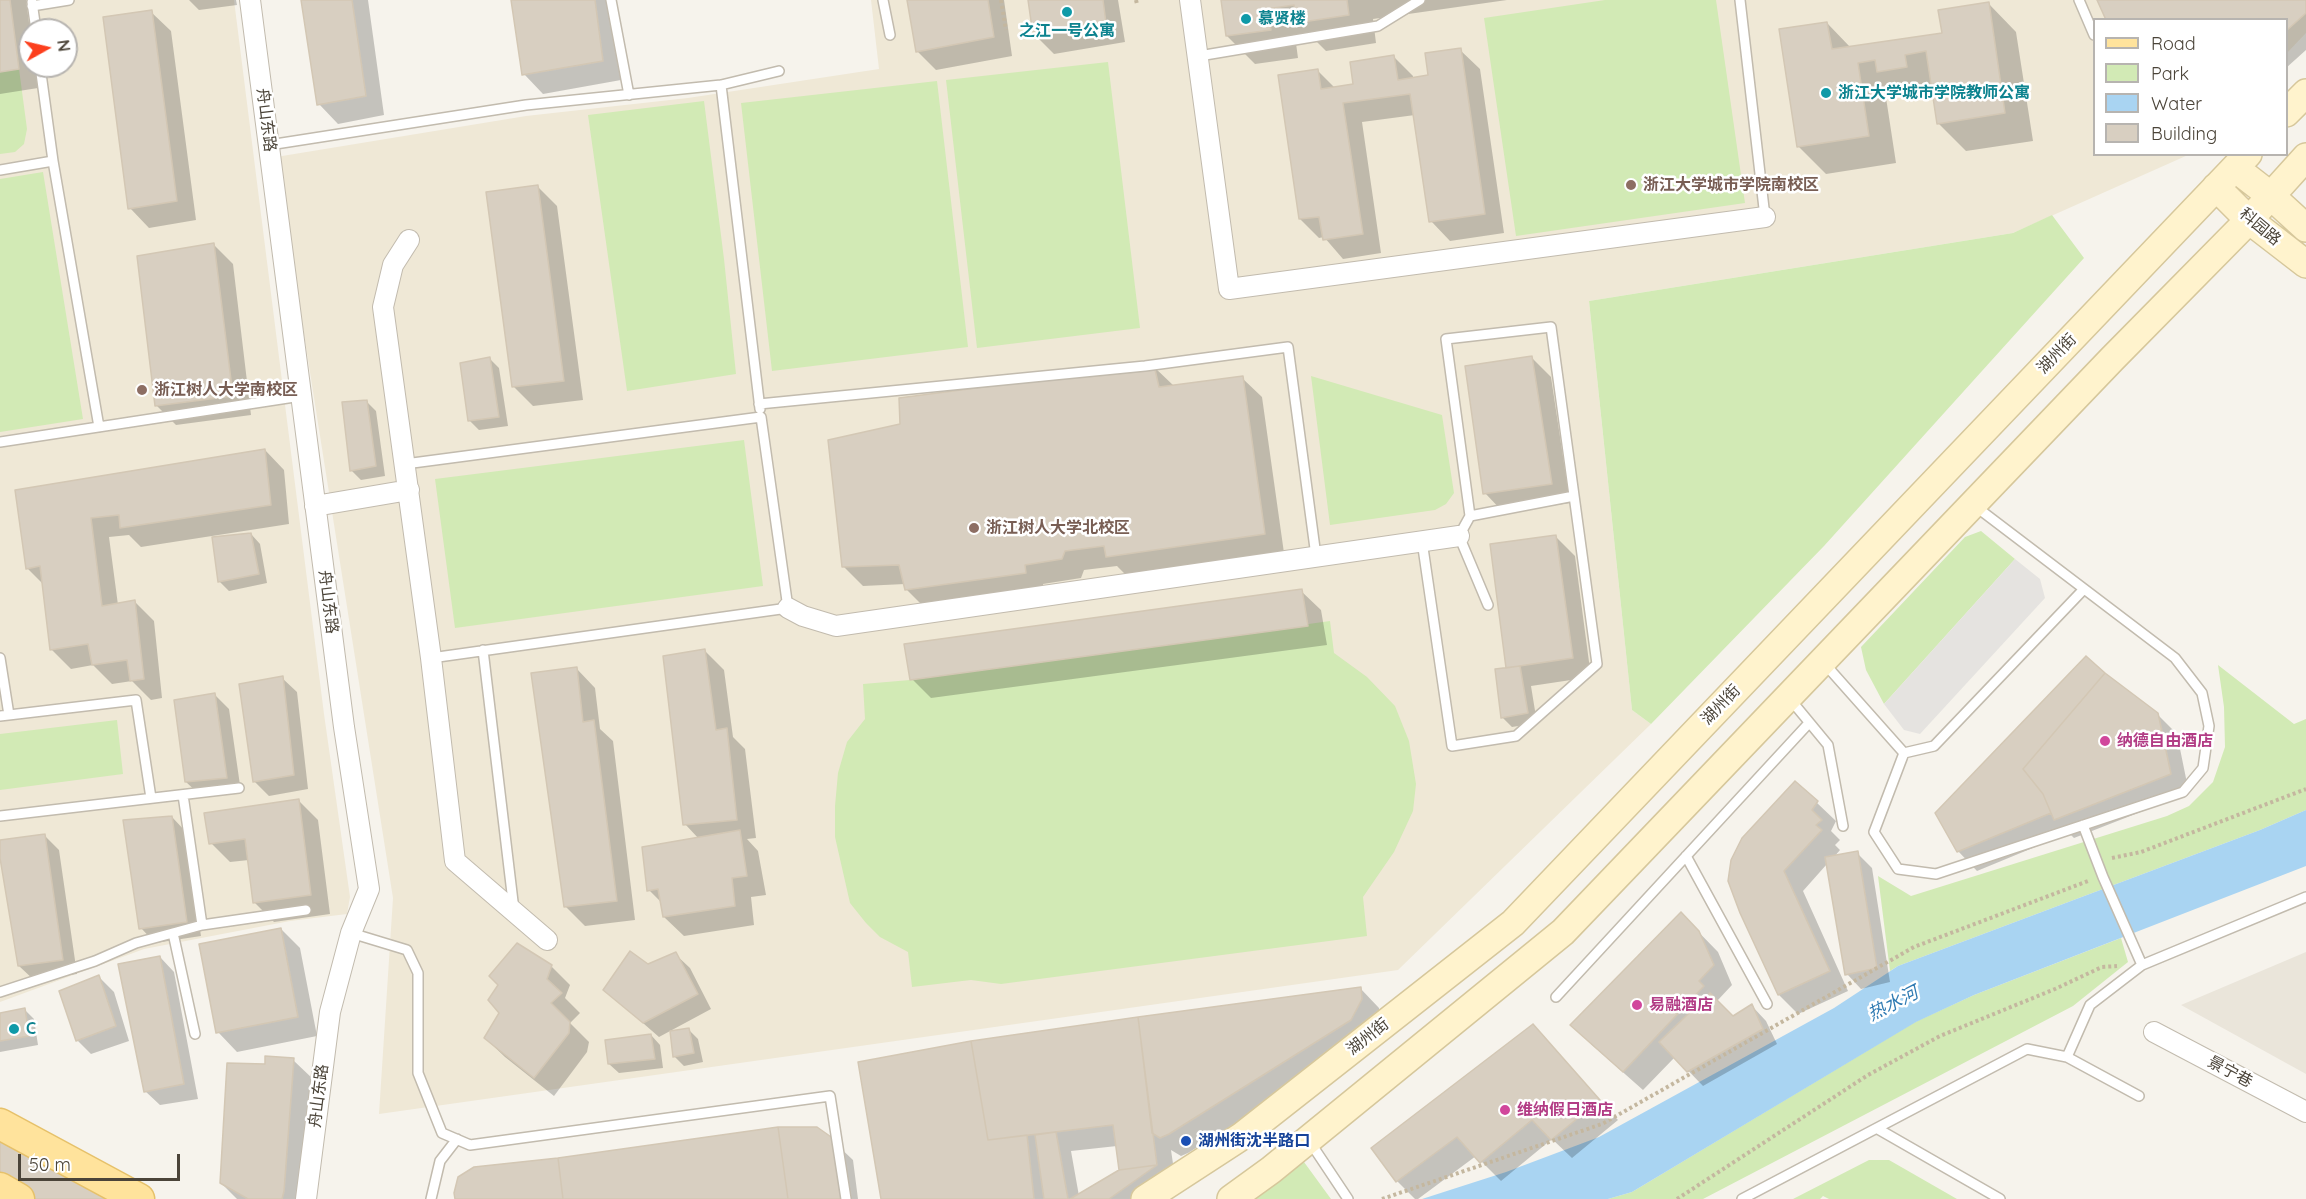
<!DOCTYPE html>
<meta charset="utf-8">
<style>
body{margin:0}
#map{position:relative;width:2306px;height:1199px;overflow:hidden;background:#f6f3ec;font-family:Quicksand,sans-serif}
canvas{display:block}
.legend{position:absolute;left:2093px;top:18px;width:195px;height:138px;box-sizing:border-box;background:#fff;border:2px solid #b7b4b0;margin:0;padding:8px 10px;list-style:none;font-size:18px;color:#4b4439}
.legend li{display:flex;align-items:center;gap:12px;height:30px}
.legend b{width:30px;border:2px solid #b7b4b0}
.north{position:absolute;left:18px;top:18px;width:60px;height:60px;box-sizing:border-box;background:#fff;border:2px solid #b7b4b0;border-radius:50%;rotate:82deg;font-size:16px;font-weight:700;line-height:24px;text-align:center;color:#4b4439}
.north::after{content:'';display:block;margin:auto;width:21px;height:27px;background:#fc3f1d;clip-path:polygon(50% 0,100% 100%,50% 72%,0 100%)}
.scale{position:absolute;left:18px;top:1154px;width:162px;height:27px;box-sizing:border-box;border:3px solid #4b4439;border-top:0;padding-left:8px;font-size:18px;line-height:21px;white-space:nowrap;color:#4b4439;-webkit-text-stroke:4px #fff;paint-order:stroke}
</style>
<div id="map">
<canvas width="2306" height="1199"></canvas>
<ul class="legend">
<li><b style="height:8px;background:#ffe39c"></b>Road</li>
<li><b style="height:16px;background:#d2eab5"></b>Park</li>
<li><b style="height:16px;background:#a9d4f2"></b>Water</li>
<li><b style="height:16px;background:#d8cfc1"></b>Building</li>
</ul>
<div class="north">N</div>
<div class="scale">50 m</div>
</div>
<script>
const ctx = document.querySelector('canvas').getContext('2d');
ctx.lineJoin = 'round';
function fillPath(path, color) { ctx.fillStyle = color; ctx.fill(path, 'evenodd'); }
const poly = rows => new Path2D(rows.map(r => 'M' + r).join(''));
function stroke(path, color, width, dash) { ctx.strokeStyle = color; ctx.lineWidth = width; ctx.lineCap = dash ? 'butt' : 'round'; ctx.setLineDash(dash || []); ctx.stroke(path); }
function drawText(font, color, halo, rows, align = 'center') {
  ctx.font = font + ' Quicksand,"Noto Sans SC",sans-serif'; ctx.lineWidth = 5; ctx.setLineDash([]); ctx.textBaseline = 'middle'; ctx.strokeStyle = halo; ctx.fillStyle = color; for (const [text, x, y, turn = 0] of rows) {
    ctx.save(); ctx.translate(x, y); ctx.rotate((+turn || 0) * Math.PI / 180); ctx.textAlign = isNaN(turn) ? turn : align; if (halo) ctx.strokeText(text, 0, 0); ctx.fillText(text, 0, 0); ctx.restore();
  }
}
const residential = poly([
 [2306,952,2306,1074,2181,1005]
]);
const education = poly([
 [0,0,234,0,324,714,350,897,347,914,290,921,144,949,0,1002],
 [30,30,66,30,66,66,30,66],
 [871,0,2306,0,2306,33,2287,53,2286,20,2094,20,2094,154,2188,155,2013,233,1589,301,1632,710,1651,724,1398,970,379,1114,393,898,276,157,526,116,688,98,879,69]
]);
const green = poly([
 [1605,0,1716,0,1745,203,1516,236,1484,18],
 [1108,62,1140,328,977,348,946,80],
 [19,69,27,129,24,144,15,152,0,154,0,72],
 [937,81,968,347,772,371,741,103],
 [704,101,724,259,736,374,627,391,588,115],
 [43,172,83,419,0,432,0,179],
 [2052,215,2084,258,1824,546,1651,724,1632,710,1589,301,2013,233],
 [1311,376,1442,415,1454,493,1446,504,1435,510,1330,525],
 [744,440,763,586,455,628,435,479],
 [1981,531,2015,559,1884,704,1866,670,1861,647,1965,537],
 [1330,621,1334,653,1367,677,1395,706,1409,741,1416,784,1413,811,1394,852,1363,897,1367,936,1001,984,971,980,912,987,908,952,880,937,866,923,850,903,835,837,835,806,838,773,847,742,865,719,863,684,910,680],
 [2218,665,2294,724,2306,719,2306,810,2260,830,1898,966,1890,971,1878,876,1911,896,2167,816,2189,806,2213,782,2225,747,2224,707],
 [117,720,123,774,0,790,0,734],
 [2121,938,2128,962,2073,1006,1703,1199,1608,1199,1632,1192,1915,1022,1974,995],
 [1869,1160,1889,1160,1957,1199,1829,1199,1823,1196,1820,1199,1793,1199],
 [1304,1162,1331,1199,1254,1199]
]);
const parking = poly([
 [2015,559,2040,579,2045,598,1920,734,1904,730,1884,704]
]);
const water = poly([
 [2306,810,2306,866,1974,995,1916,1022,1632,1192,1608,1199,1422,1199,1506,1172,1599,1137,1834,1008,1898,966,2260,830]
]);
const shadow = poly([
 [0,0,26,0,30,30,30,66,35,66,38,88,0,94],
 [189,0,236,0,237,5,199,10],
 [302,0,368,0,384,115,338,124,319,104],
 [512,0,611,0,621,80,543,94,524,74],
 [908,0,1004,0,1012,56,936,70,917,51],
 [1030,0,1118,0,1125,42,1054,54,1034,34],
 [1222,0,1507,0,1373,19,1376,43,1326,51,1309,34,1295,36,1298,58,1255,64,1227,36],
 [2099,0,2306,0,2306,50,2286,68,2286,20],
 [1988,3,2016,32,2033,141,1966,151,1938,123,1934,95,1906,99,1896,89,1885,91,1896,163,1826,174,1798,146,1827,23,1851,48,1944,34],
 [151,12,171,31,196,220,149,228,130,208],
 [1460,50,1480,69,1504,233,1450,241,1431,221,1415,115,1362,122,1381,253,1343,259,1324,237,1319,238,1300,219,1317,70,1335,88,1354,85,1394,57,1413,76,1413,79,1430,77],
 [538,187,557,206,583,400,533,406,514,387],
 [213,244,233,264,251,415,176,425,157,406],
 [1532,358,1551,377,1570,503,1504,513,1485,493],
 [490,359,499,368,508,426,479,430,469,420],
 [1154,367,1174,386,1242,378,1262,397,1284,553,1127,576,1117,566,1084,570,1081,578,1043,584,1044,592,925,608,906,589,905,584,863,586,843,566],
 [366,401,376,411,385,476,361,480,351,470],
 [265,450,284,470,289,524,141,547,129,535,109,537,118,605,135,602,154,621,162,698,151,700,132,681,112,684,93,665,71,669,52,650,44,585,27,568,16,491],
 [251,534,260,544,267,583,229,591,219,581],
 [1556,537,1575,556,1591,677,1531,686,1537,723,1512,727,1502,717,1507,669],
 [1301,591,1321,610,1327,645,931,698,912,679],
 [704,650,724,670,733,737,745,749,756,838,747,839,758,851,766,895,751,897,754,925,684,936,664,917,662,903,649,890,699,839,685,824],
 [576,668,595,688,600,729,613,741,635,920,585,926,566,907],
 [282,678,297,692,308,789,269,796,254,781],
 [215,695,229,709,241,792,201,796,186,782],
 [2157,714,2177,734,2189,793,2074,838,2069,833,1977,871,1958,851],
 [299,801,318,820,330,914,274,922,255,903,249,860,230,862,211,843],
 [1816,802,1836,821,1831,831,1840,840,1835,845,1840,850,1834,857,1857,853,1872,868,1890,982,1861,989,1847,974,1827,864,1803,891,1848,991,1798,1014,1779,995,1741,913],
 [172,817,186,832,201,936,155,943,141,928],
 [45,836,59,850,77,974,34,980,19,966,0,841],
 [1681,914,1718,952,1732,985,1717,1001,1733,1017,1752,1006,1766,1021,1777,1044,1703,1086,1675,1057,1643,1090,1591,1044],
 [281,929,300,948,317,1036,237,1052,218,1032],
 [675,954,690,968,711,1009,659,1037,605,990,648,966],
 [160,957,174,972,198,1099,160,1105,145,1091],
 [551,966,570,985,565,998,580,1013,570,1023,589,1042,587,1052,554,1096,505,1057,485,1038,501,1013,500,985],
 [99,977,114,992,129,1041,91,1054,77,1040],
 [1360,988,1379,1008,1380,1019,1370,1039,1188,1153,1181,1156,1171,1150,1176,1184,1144,1199,882,1199],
 [1117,1146,1121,1171,1079,1196,1071,1151],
 [25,1010,34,1019,38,1045,0,1052,0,1014],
 [1533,1026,1618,1120,1572,1158,1552,1139,1501,1181,1476,1156,1418,1199,1415,1199,1397,1181],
 [689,1030,698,1039,703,1062,684,1066,674,1056],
 [651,1035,660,1045,663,1068,619,1073,609,1064],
 [293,1060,313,1079,304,1199,237,1199,221,1183,266,1065],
 [833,1141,853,1160,858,1199,456,1199]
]);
const building = poly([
 [0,0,10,0,19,69,0,72,0,0],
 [301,0,352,0,366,96,317,105,301,0],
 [511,0,595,0,603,61,522,75,511,0],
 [907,0,988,0,994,37,916,52,907,0],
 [1028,0,1103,0,1106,23,1033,35,1028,0],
 [1221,0,1347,0,1349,15,1296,23,1294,5,1267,9,1271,30,1226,36,1221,0],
 [2097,0,2306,0,2306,13,2286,31,2286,20,2106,20,2097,0],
 [1989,2,2005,113,1937,124,1926,51,1905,55,1907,67,1877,72,1875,60,1858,63,1869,136,1797,147,1779,29,1827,22,1832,49,1942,33,1938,10,1989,2],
 [152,10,177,201,128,209,103,17,152,10],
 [1461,48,1485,214,1429,222,1410,94,1343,103,1363,234,1323,240,1319,217,1299,219,1278,75,1318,69,1321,89,1353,84,1350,62,1394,55,1398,80,1428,75,1425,53,1461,48],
 [538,185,564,381,512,387,486,192,538,185],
 [214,243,233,396,155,406,137,256,214,243],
 [1532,356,1552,484,1483,494,1465,366,1532,356],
 [490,357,499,417,468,421,460,363,490,357],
 [1154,365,1159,387,1243,376,1265,534,1106,557,1104,546,1065,551,1062,559,1025,565,1026,573,905,590,899,565,842,567,828,440,900,424,899,398,1154,365],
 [367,400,376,466,350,471,342,402,367,400],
 [265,449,271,505,120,528,119,515,91,518,102,606,135,600,144,679,130,681,127,660,92,665,88,644,50,650,40,566,26,569,15,490,265,449],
 [251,533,259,574,218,582,212,537,251,533],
 [1556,535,1573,658,1506,668,1490,544,1556,535],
 [1302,589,1308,626,910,680,904,644,1302,589],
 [705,649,716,730,727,728,737,820,683,825,663,656,705,649],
 [2086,656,2105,673,2023,769,2043,794,2051,813,1957,852,1935,813,2086,656],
 [1520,666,1528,713,1501,718,1495,669,1520,666],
 [577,667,583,722,594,720,617,901,564,907,531,673,577,667],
 [2105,673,2158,713,2171,774,2054,820,2043,794,2023,769,2105,673],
 [283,676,294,775,253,782,239,684,283,676],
 [215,693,227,778,185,782,174,700,215,693],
 [1795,781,1818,801,1812,810,1822,820,1816,825,1822,830,1784,871,1830,971,1778,995,1740,913,1728,881,1731,860,1742,838,1795,781],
 [299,799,311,895,253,903,245,839,209,844,204,813,299,799],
 [172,816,187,922,139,929,123,820,172,816],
 [740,830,747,876,732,878,735,906,663,917,658,889,647,891,642,847,740,830],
 [45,834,63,960,18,966,0,858,0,840,45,834],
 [1858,851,1877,968,1845,975,1825,857,1858,851],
 [1681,912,1699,931,1714,965,1699,981,1704,986,1623,1072,1570,1025,1681,912],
 [281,928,298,1017,216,1033,199,944,281,928],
 [517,943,552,965,547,979,562,993,551,1003,570,1022,569,1033,534,1078,484,1038,499,1013,488,1000,498,985,489,976,517,943],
 [630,951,648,964,676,952,698,994,643,1023,603,990,630,951],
 [160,956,184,1084,144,1092,118,964,160,956],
 [99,975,116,1026,76,1041,59,991,99,975],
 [1361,987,1362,999,1351,1020,1169,1134,1160,1138,1152,1133,1138,1017,1361,987],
 [1710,993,1733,1016,1752,1004,1763,1029,1687,1072,1659,1042,1710,993],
 [25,1008,29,1036,0,1041,0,1013,25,1008],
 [1138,1017,1157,1165,1119,1170,1113,1125,988,1140,971,1041,1138,1017],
 [1533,1024,1600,1100,1551,1140,1532,1120,1480,1163,1457,1137,1396,1182,1371,1148,1533,1024],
 [689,1028,694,1053,673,1057,670,1031,689,1028],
 [651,1034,655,1059,608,1064,605,1040,651,1034],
 [971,1041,988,1140,1027,1135,1034,1199,881,1199,858,1062,971,1041],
 [265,1056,294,1058,284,1191,282,1199,248,1199,220,1183,227,1063,265,1064,265,1056],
 [778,1127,817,1127,834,1139,842,1199,788,1199,778,1127],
 [778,1127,788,1199,563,1199,558,1158,778,1127],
 [1056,1132,1068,1199,1044,1199,1035,1135,1056,1132],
 [0,1133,130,1199,0,1199,0,1133],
 [558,1158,563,1199,455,1199,454,1193,458,1177,474,1167,558,1158],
 [1157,1165,1109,1199,1070,1199,1119,1170,1157,1165]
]);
const path = poly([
 [1001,0,1006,30],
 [1136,0,1137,4],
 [2112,858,2141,852,2306,789],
 [1382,1199,1602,1124,1914,947,2088,881],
 [1677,1199,1868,1075,1940,1036,2055,989,2102,967,2117,966]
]);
const lane = poly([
 [611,0,629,95],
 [883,0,890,35],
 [1740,0,1765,217],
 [2079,0,2094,35],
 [32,2,36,30],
 [32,6,69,0],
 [1199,56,1378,26,1420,0],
 [40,66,53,161,99,427],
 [721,85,760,409],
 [269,145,526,105,721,85,779,71],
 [0,170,53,161],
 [759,404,1145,366,1288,347,1316,556],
 [0,442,301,396],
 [405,464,761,417,788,608,431,658],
 [1470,516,1574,496],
 [1422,541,1452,746,1516,736,1597,664,1551,327,1446,339,1470,516,1459,536,1488,605],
 [483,650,514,910],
 [0,658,9,715],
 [1824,663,1904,753,1874,832,1898,869,1936,874,2183,792,2203,768,2209,726,2202,693,2175,658,1975,506],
 [1790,699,1828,745,1843,826],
 [0,716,136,700,151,798],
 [1904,753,1934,746,2084,589],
 [183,795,202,925],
 [0,816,239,788],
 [2083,825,2103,877,2142,965],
 [1686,856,1767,1004],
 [173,933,195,1034],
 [351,933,407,950,418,973,418,1073,442,1133,470,1145,830,1096,846,1199],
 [0,992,95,961,136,943,202,925,306,910],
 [1556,997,1809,723],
 [2067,1057,2090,1005,2142,965,2306,897],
 [1878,1129,2000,1199],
 [1310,1142,1348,1199],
 [431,1199,440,1161,457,1139],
 [1742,1199,2027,1049,2067,1057,2139,1096]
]);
const street = poly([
 [250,0,344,727,369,889,351,933,330,1012,306,1199],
 [1190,0,1229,289,1765,217],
 [409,240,393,265,383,307,431,658,455,861,547,940],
 [315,506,409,490],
 [788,608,803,616,836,626,1459,536],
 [2154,1032,2306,1112]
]);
const secondary = poly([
 [2286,113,2306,93],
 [2235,168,2271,196,2306,228],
 [2216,187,2249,220,2306,264],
 [1145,1199,1242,1136,1513,923,2248,154],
 [1231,1199,1271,1170,1563,932,2112,359,2249,220,2306,157]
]);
const primary = poly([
 [0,1124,139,1199],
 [0,1188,19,1199]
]);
const markers = [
 [1067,12,6,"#0f9aa8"],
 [1246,19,6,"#0f9aa8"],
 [1826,93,6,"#0f9aa8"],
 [1631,185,6,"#8d6e63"],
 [142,390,6,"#8d6e63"],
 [974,528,6,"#8d6e63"],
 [2105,741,6,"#d1479c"],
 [1637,1005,6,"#d1479c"],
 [14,1029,6,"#0f9aa8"],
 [1505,1110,6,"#d1479c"],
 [1186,1141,6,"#1a4fb4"]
];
const cultureNames = [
 ["慕贤楼",1258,19],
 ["之江一号公寓",1067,31,"center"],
 ["浙江大学城市学院教师公寓",1838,93],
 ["C",26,1029]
];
const streetNames = [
 ["舟山东路",266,120,83],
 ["科园路",2260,227,40],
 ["湖州街",2057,354,-46],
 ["舟山东路",328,602,83],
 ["湖州街",1721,705,-46],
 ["湖州街",1368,1037,-38],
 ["景宁巷",2230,1072,28],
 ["舟山东路",319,1096,-83]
];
const educationNames = [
 ["浙江大学城市学院南校区",1643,185],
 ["浙江树人大学南校区",154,390],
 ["浙江树人大学北校区",986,528]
];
const hotelNames = [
 ["纳德自由酒店",2117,741],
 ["易融酒店",1649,1005],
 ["维纳假日酒店",1517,1110]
];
const transitNames = [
 ["湖州街沈半路口",1198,1141]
];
const waterNames = [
 ["热水河",1893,1004,-27]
];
fillPath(residential, '#eae5da');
fillPath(education, '#efe8d6');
fillPath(green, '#d2eab5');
fillPath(parking, '#e5e3e0');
fillPath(water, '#a9d4f2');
fillPath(shadow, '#0003');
fillPath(building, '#d8cfc1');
stroke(building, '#d3c7b4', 1.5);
stroke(lane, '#c2bbae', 12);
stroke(street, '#c2bbae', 22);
stroke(secondary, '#d6c79b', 30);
stroke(primary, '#e6c16a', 33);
stroke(path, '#c4b79f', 4, [3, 3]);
stroke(lane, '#fff', 9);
stroke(street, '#fff', 20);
stroke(secondary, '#fff3cd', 27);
stroke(primary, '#ffe39c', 30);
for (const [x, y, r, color] of markers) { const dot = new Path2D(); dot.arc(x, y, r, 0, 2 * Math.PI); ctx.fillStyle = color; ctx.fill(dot); stroke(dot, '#fff', 2); }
drawText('bold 16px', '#0d838f', '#fff', cultureNames, 'left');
drawText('16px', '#4b4439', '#fff', streetNames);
drawText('bold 16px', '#785e54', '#fff', educationNames, 'left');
drawText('bold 16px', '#b23c85', '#fff', hotelNames, 'left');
drawText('bold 16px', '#164399', '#fff', transitNames, 'left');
drawText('italic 18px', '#2e7ab2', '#fff', waterNames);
</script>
